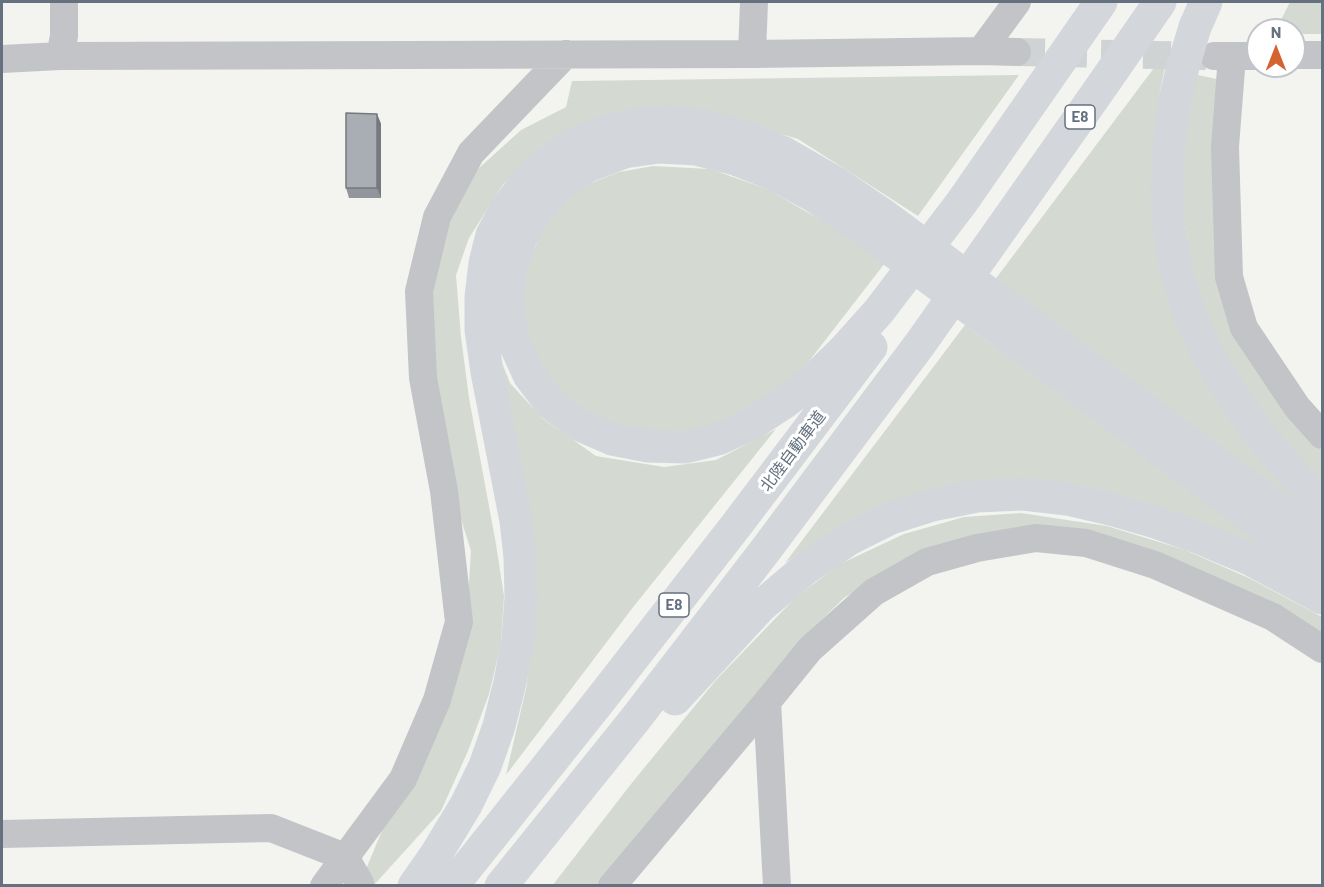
<!DOCTYPE html>
<meta charset="utf-8">
<style>
body{margin:0}
#map{position:relative;width:1324px;height:887px;overflow:hidden;background:#f3f4f0;font-family:Barlow,sans-serif}
canvas{display:block}
.frame{position:absolute;inset:0;border:3px solid #65717f;pointer-events:none}
.north{position:absolute;left:1246px;top:18px;width:60px;height:60px;box-sizing:border-box;background:#fff;border:2px solid #c1c6cc;border-radius:50%;rotate:0deg;font-size:16px;font-weight:700;line-height:24px;text-align:center;color:#65717f}
.north::after{content:'';display:block;margin:auto;width:21px;height:27px;background:#d4642f;clip-path:polygon(50% 0,100% 100%,50% 72%,0 100%)}
</style>
<div id="map">
<canvas width="1324" height="887"></canvas>
<div class="frame"></div>
<div class="north">N</div>
</div>
<script>
const ctx = document.querySelector('canvas').getContext('2d');
ctx.lineJoin = 'round';
function fillPath(path, color) { ctx.fillStyle = color; ctx.fill(path, 'evenodd'); }
const poly = rows => new Path2D(rows.map(r => 'M' + r).join(''));
function stroke(path, color, width, dash) { ctx.strokeStyle = color; ctx.lineWidth = width; ctx.lineCap = dash ? 'butt' : 'round'; ctx.setLineDash(dash || []); ctx.stroke(path); }
function drawText(font, color, halo, rows, align = 'center') {
  ctx.font = font + ' Barlow,"Noto Sans JP",sans-serif'; ctx.lineWidth = 6; ctx.setLineDash([]); ctx.textBaseline = 'middle'; ctx.strokeStyle = halo; ctx.fillStyle = color; for (const [text, x, y, turn = 0] of rows) {
    ctx.save(); ctx.translate(x, y); ctx.rotate((+turn || 0) * Math.PI / 180); ctx.textAlign = isNaN(turn) ? turn : align; if (halo) ctx.strokeText(text, 0, 0); ctx.fillText(text, 0, 0); ctx.restore();
  }
}
const green = poly([
 [1290,2,1322,2,1322,34,1294,34,1294,30,1276,30],
 [1169,48,1160,91,1152,174,1156,238,1311,516,994,281],
 [1019,75,918,216,798,139,740,122,588,122,541,146,502,186,469,238,456,275,461,337,469,398,496,544,504,596,501,644,489,694,468,751,441,811,374,885,366,869,466,630,471,551,446,471,428,402,429,262,478,169,521,130,566,107,572,81],
 [1198,75,1226,81,1220,212,1282,403,1322,451,1322,484,1267,425,1219,347,1193,280,1183,211,1183,147,1186,112],
 [653,166,710,169,767,189,833,227,885,263,803,369,748,412,685,438,588,417,559,392,528,351,520,307,527,266,546,223,574,190,619,172],
 [965,325,1271,551,1169,512,1076,489,837,529,785,563],
 [493,340,510,383,542,418,596,456,664,467,716,460,776,429,634,606,506,775,527,684,533,593],
 [1021,513,1107,526,1185,550,1249,578,1322,617,1322,639,1070,544,906,560,844,598,798,643,603,885,552,886,631,784,716,680,796,597,840,564,904,534,964,517]
]);
const minorTunnel = poly([
 [1017,52,1206,56]
]);
const minor = poly([
 [981,51,1017,2],
 [752,54,754,2],
 [1294,55,1322,55],
 [60,56,64,36,64,2],
 [1214,56,1258,56],
 [1232,56,1225,147,1229,277,1244,328,1297,407,1322,435],
 [2,59,60,56,752,54,981,51,1017,52],
 [767,702,777,886],
 [2,834,271,828,345,857,360,883],
 [324,886,403,779,437,700,459,622,444,491,423,378,419,291,437,217,471,153,566,54],
 [612,886,767,702,810,649,874,592,927,562,977,548,1036,538,1086,543,1155,565,1273,617,1322,649]
]);
const highway = poly([
 [1101,2,962,202,879,311,844,350,812,381,785,402,753,423,718,439,685,447,648,446,612,439,580,425,550,403,529,375,514,342,508,307,510,270,521,238,538,208,562,182,588,166,624,152,659,147,696,149,735,159,773,174,814,196,866,231,1290,546,1322,571],
 [1206,2,1195,27,1183,67,1175,100,1169,143,1167,190,1169,229,1176,269,1189,313,1208,356,1233,396,1260,435,1297,478,1322,505],
 [675,699,760,607,806,568,849,539,891,518,932,505,977,496,1023,494,1067,499,1110,509,1155,522,1200,538,1250,559,1322,598],
 [414,886,435,856,466,805,485,766,499,726,510,682,518,639,521,597,520,557,516,521,487,372,481,330,481,297,485,263,492,235,506,209,526,183,546,163,571,145,604,132,635,124,669,122,705,126,743,136,784,153,836,183,886,217,1322,541],
 [452,886,601,699,738,523,871,347],
 [501,886,633,722,764,552,920,344,1097,93,1160,2]
]);
const wall = poly([
 [377,114,381,124,381,198,349,198,346,188]
]);
const shadedWall = poly([
 [377,114,381,124,381,198,377,188]
]);
const building = poly([
 [346,113,377,114,377,188,346,188,346,113]
]);
const shields = [
 [1080,117,30],
 [674,605,30]
];
const shieldNames = [
 ["E8",1080,117],
 ["E8",674,605]
];
const streetNames = [
 ["北陸自動車道",793,451,-53]
];
fillPath(green, '#d4dad1');
stroke(minorTunnel, '#d0d3d4', 28, [28, 14]);
stroke(minor, '#c2c4c8', 28);
stroke(highway, '#d3d7db', 33);
fillPath(wall, '#90969b');
fillPath(shadedWall, '#767a7e');
fillPath(building, '#a8aeb4');
stroke(building, '#767a7e', 1.5);
for (const [x, y, w] of shields) { const box = new Path2D(); box.roundRect(x - w / 2, y - 12, w, 24, 4.5); ctx.fillStyle = '#fff'; ctx.fill(box); stroke(box, '#65717f', 1.5); }
drawText('bold 15px', '#65717f', null, shieldNames);
drawText('16px', '#65717f', '#fff', streetNames);
</script>
